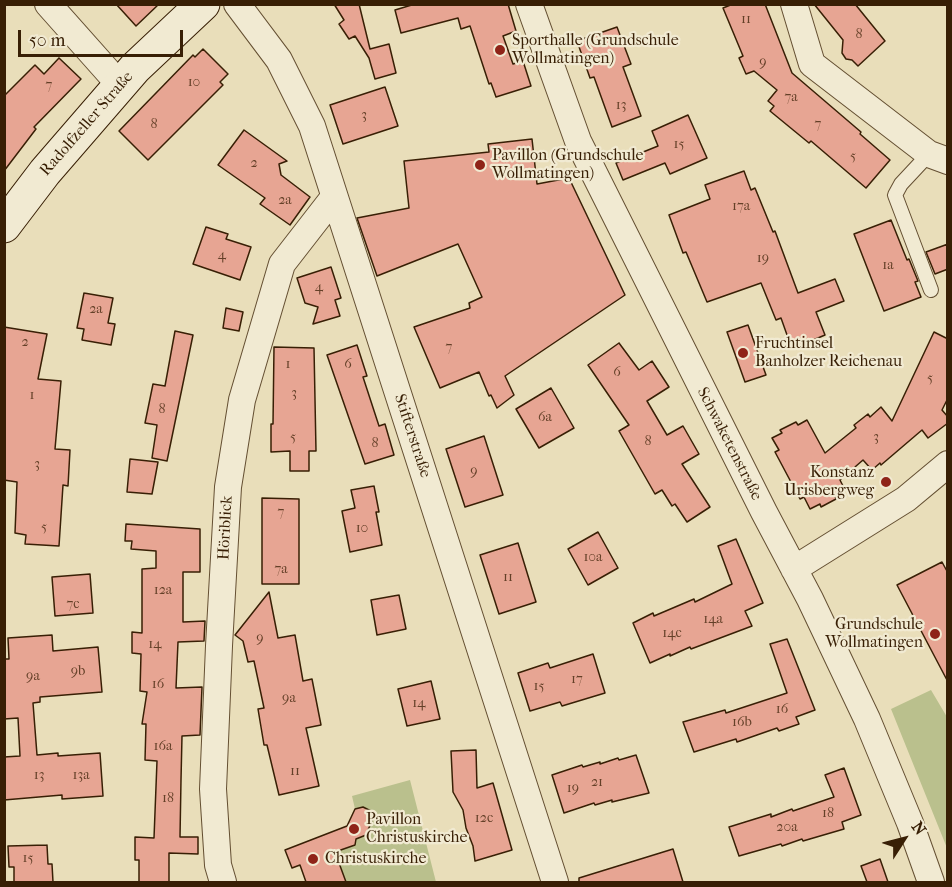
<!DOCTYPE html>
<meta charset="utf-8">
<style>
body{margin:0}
#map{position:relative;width:952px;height:887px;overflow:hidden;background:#e9deba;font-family:"IM FELL French Canon",serif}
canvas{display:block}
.frame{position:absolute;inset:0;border:6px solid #381f05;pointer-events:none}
.north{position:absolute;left:874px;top:809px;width:60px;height:60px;-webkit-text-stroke:4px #f1ead2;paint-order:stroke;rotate:54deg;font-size:16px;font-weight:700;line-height:24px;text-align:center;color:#381f05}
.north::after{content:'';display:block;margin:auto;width:21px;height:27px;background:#381f05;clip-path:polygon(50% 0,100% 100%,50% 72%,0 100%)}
.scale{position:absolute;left:18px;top:30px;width:165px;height:27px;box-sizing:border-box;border:3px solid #381f05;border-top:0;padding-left:8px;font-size:18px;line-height:21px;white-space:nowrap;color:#381f05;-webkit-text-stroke:4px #f1ead2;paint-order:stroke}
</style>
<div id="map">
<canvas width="952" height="887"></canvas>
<div class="frame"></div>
<div class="north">N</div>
<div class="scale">50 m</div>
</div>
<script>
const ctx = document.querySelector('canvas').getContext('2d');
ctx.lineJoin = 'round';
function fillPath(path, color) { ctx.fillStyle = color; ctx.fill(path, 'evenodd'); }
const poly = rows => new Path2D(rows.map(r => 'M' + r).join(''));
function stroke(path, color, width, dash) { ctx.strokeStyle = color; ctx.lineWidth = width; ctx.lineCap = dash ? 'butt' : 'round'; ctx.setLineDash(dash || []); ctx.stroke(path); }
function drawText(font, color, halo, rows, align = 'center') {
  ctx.font = font + ' "IM FELL French Canon",serif'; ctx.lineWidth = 4.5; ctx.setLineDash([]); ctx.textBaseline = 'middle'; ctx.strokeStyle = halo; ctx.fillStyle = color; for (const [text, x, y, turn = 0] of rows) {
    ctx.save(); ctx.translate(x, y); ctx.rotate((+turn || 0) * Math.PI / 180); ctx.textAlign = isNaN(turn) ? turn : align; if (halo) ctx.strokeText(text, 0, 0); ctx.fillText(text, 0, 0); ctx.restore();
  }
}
const green = poly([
 [931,690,947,717,947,848,891,709],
 [410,780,436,882,346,882,335,852,354,845,356,839,366,835,373,818,371,811,364,807,355,809,352,796]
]);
const building = poly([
 [116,4,159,4,136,26,116,4],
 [334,4,359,4,370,49,389,44,396,73,375,79,369,58,355,36,349,39,339,24,344,20,334,4],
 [415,4,508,4,516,31,503,36,513,64,523,61,531,86,496,97,491,83,489,84,470,26,461,29,458,18,401,33,395,10,415,4],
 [733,4,765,4,792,73,861,132,860,134,890,160,866,188,811,141,809,143,770,111,774,106,768,101,777,90,754,71,746,74,739,58,743,56,723,8,733,4],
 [814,4,855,4,885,41,858,66,852,60,846,59,842,53,843,40,814,4],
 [617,27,631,64,623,67,641,116,612,127,594,77,590,78,577,41,617,27],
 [203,49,228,74,220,82,223,85,148,160,119,131,193,55,195,57,203,49],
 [59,58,81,79,34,127,36,129,4,171,4,96,35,65,44,74,59,58],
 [385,87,398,126,343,144,330,105,385,87],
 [688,115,707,158,670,174,665,163,623,180,616,163,658,146,652,131,688,115],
 [244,130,287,161,279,164,281,175,310,197,290,225,260,204,265,198,218,165,244,130],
 [532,139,537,184,569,178,625,295,505,376,514,395,497,408,491,395,489,396,479,372,440,388,414,327,470,308,469,303,482,297,458,244,377,276,357,218,409,208,404,161,489,152,488,144,532,139],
 [744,171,751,190,755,188,773,232,775,231,798,293,835,279,844,301,816,312,825,335,792,349,781,318,776,320,761,283,707,302,686,252,683,253,669,215,710,199,705,185,744,171],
 [891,220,907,260,909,259,918,281,915,282,921,297,884,311,854,234,891,220],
 [206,227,228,234,226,239,251,247,240,280,193,264,206,227],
 [948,244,948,269,935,274,926,252,948,244],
 [331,267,341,298,335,300,340,316,313,324,318,307,305,303,297,278,331,267],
 [84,293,113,298,108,323,115,324,111,345,82,340,84,329,77,328,84,293],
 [226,308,243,312,239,331,223,328,226,308],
 [748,325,766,375,745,382,727,332,748,325],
 [4,327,47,334,38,379,61,381,55,449,70,450,68,486,63,485,59,546,25,544,26,535,15,533,17,482,4,480,4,327],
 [175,331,193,335,167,461,152,458,157,425,145,423,153,384,165,386,175,331],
 [934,332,948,339,948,398,942,410,948,417,948,423,928,438,922,430,881,465,880,463,872,470,863,460,840,480,845,490,835,496,836,499,821,507,820,504,810,509,804,497,800,499,775,452,779,450,772,438,782,433,780,430,796,422,798,425,807,420,825,453,856,428,854,425,868,414,870,417,881,407,892,421,934,332],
 [619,343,639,370,652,361,669,387,647,401,667,435,683,426,699,454,682,464,710,507,687,522,675,504,672,506,662,490,655,494,619,431,629,425,588,365,619,343],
 [357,345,367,376,363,377,379,426,385,424,394,455,365,464,327,355,357,345],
 [274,347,314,348,316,451,309,451,309,471,290,471,290,451,271,452,271,424,273,424,274,347],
 [551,388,574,428,539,448,516,409,551,388],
 [484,436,503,495,465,507,446,449,484,436],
 [130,459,158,462,152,494,127,492,130,459],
 [374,486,379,512,376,512,382,545,350,552,342,511,355,508,351,490,374,486],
 [262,498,299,499,299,584,262,584,262,498],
 [126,524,200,529,200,572,183,572,183,622,205,621,204,641,178,642,176,688,202,687,200,735,182,736,181,780,180,837,198,837,198,854,169,853,169,882,139,882,139,860,135,860,135,837,154,838,157,761,145,760,146,724,142,724,147,692,140,691,141,654,132,653,132,632,142,633,142,569,156,568,156,551,131,549,132,541,125,541,126,524],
 [598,532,618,568,588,585,568,549,598,532],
 [736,539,763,603,745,611,752,626,691,649,690,647,670,656,670,654,650,663,633,623,653,613,654,616,694,599,695,602,732,584,718,546,736,539],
 [518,543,536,602,499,614,480,555,518,543],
 [942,562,948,573,948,682,897,585,942,562],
 [90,574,93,613,55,616,52,577,90,574],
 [269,592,278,638,295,635,303,681,312,679,321,725,306,728,319,786,279,795,267,745,264,745,258,709,264,708,254,661,248,662,243,641,235,635,269,592],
 [399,595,406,629,377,635,371,600,399,595],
 [52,635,53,651,98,647,102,692,40,697,40,702,33,703,37,755,58,753,58,756,100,753,103,796,62,799,62,795,4,800,4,757,20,756,18,718,4,719,4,659,9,659,8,638,52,635],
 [787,639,815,710,796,717,799,724,779,731,777,728,737,742,736,739,694,752,683,722,725,710,726,713,787,693,770,644,787,639],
 [593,654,605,693,562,706,560,702,530,711,518,673,548,663,550,668,593,654],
 [431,681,440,719,407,726,398,689,431,681],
 [476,750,477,788,493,783,512,850,475,861,473,846,466,828,463,810,453,792,451,751,476,750],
 [636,755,649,793,612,802,612,800,595,805,594,803,564,813,552,775,582,765,583,767,600,762,600,764,618,758,619,760,636,755],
 [844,768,861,815,842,822,844,829,803,841,802,839,782,846,781,844,739,856,729,827,771,814,771,817,792,809,793,811,834,797,825,775,844,768],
 [363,807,371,811,373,818,366,835,356,839,355,845,335,852,346,882,306,882,300,865,292,868,285,850,347,826,355,809,363,807],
 [47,845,48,864,52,864,53,882,14,882,14,867,9,867,8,846,47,845],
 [673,849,683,882,579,882,579,878,673,849],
 [880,859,888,882,867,882,861,866,880,859]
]);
const service = poly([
 [929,154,901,184,895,195,931,290]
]);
const minor = poly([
 [48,4,120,85],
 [237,4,279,60,312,126,555,882],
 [529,4,578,141,764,512,810,599,867,719,910,823,931,882],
 [794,4,812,64,929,154,948,161],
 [794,569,906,499,948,464],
 [223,882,218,865,213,789,219,646,228,487,242,400,282,264,334,197]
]);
const secondary = poly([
 [4,226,45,172,135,68,203,4]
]);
const markers = [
 [500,50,6,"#8f2418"],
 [480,165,6,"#8f2418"],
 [743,353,6,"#8f2418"],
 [886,482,6,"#8f2418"],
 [935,634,6,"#8f2418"],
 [354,829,6,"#8f2418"],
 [313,859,6,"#8f2418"]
];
const numberNames = [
 ["11",746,20],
 ["8",859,35],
 ["9",763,63],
 ["10",194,83],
 ["7",49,86],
 ["7a",791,98],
 ["13",621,106],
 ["3",364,116],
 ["8",154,125],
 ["7",818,125],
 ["15",679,145],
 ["5",853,157],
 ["2",254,164],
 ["2a",285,201],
 ["17a",741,207],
 ["4",222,256],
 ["19",763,259],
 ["1a",888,266],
 ["4",319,288],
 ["2a",96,310],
 ["2",25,343],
 ["7",449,348],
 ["1",288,365],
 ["6",348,365],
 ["6",617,373],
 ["5",930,379],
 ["3",294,394],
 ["1",32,396],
 ["8",162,410],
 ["6a",545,418],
 ["5",293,438],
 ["3",876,438],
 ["8",648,442],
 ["8",375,444],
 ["3",37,465],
 ["9",474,472],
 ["7",281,513],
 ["5",44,528],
 ["10",362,529],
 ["10a",593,558],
 ["7a",281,570],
 ["11",508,578],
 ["12a",163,591],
 ["7c",73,605],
 ["14a",713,620],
 ["14c",672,634],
 ["9",260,639],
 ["14",155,645],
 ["9b",78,672],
 ["9a",33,677],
 ["17",577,680],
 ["16",158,685],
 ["15",539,687],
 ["9a",289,699],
 ["14",419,704],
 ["16",782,710],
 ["16b",742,723],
 ["16a",163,747],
 ["11",295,772],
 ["13",39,776],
 ["13a",81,776],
 ["21",597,783],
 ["19",573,789],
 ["18",168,799],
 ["18",828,814],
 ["12c",484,819],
 ["20a",787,828],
 ["15",28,859]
];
const poiNames = [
 ["Sporthalle (Grundschule",512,41],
 ["Wollmatingen)",512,59],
 ["Pavillon (Grundschule",492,156],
 ["Wollmatingen)",492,174],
 ["Fruchtinsel",755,344],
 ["Banholzer Reichenau",755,362],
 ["Konstanz",874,473,"right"],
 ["Urisbergweg",874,491,"right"],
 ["Grundschule",923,625,"right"],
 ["Wollmatingen",923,643,"right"],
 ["Pavillon",366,820],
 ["Christuskirche",366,838],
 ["Christuskirche",325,859]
];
const streetNames = [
 ["Radolfzeller Straße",87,124,-49],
 ["Stifterstraße",412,436,72],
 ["Schwaketenstraße",729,444,63],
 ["Höriblick",226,528,-87]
];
fillPath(green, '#bac08d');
fillPath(building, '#e7a593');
stroke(building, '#381f05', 1.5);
stroke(service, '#644f32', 16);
stroke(minor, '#644f32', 28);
stroke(secondary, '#381f05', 35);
stroke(service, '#f1ead2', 14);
stroke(minor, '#f1ead2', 26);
stroke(secondary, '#f1ead2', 33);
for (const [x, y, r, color] of markers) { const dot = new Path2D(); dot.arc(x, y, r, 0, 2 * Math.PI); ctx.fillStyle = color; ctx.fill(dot); stroke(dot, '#f1ead2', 2); }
drawText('14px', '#644028', null, numberNames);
drawText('16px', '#381f05', '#f1ead2', poiNames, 'left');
drawText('16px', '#381f05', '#f1ead2', streetNames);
</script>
